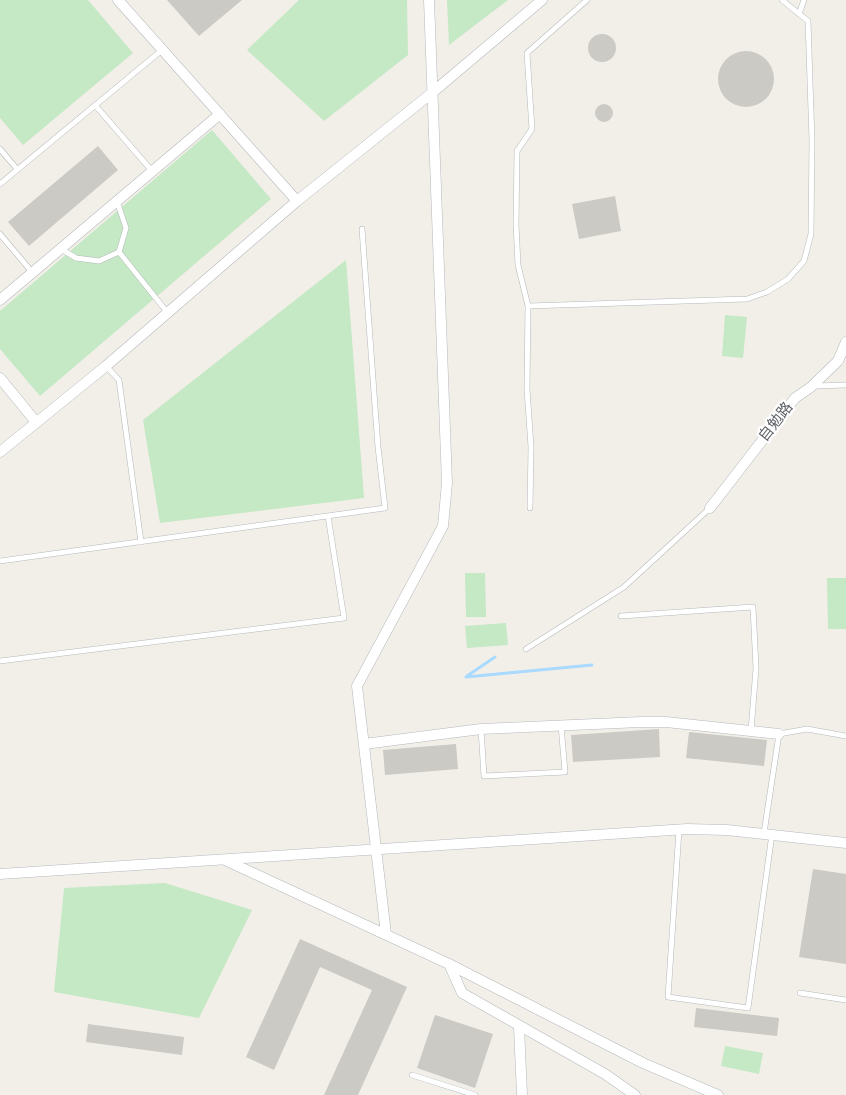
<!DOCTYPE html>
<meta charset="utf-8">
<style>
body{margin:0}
canvas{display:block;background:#f1efe8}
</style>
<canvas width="846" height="1095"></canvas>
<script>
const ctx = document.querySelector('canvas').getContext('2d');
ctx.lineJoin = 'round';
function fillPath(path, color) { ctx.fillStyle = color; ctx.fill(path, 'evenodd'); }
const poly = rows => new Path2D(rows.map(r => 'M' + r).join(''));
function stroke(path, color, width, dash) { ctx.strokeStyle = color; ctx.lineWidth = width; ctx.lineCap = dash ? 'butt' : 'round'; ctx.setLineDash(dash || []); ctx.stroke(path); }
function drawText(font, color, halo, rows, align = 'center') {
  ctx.font = font + ' Figtree,"Noto Sans TC",sans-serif'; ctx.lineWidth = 4.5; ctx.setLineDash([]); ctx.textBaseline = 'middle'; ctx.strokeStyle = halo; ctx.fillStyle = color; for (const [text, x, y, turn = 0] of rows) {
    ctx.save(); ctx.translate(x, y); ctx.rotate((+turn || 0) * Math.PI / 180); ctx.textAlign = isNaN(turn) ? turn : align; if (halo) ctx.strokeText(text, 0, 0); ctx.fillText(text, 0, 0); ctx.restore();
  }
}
const green = poly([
 [0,0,88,0,133,53,23,145,0,118],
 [299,0,407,0,408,55,324,121,247,50],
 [447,0,508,0,449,45],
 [212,130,271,199,40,396,0,349,0,311],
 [346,260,364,498,160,523,143,420],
 [725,315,747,317,743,358,722,356],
 [465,573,485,573,486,617,466,617],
 [827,578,846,578,846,629,828,629],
 [506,623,508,645,467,648,465,626],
 [165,883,252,910,199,1018,54,992,64,888],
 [725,1046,763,1053,759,1074,721,1066]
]);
const stream = poly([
 [467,676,495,657],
 [466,677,592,665]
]);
const building = poly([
 [167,0,242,0,199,36],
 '588 48a14 14 0 1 1 28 0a14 14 0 1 1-28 0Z',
 '718 79a28 28 0 1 1 56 0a28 28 0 1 1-56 0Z',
 '595 113a9 9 0 1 1 18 0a9 9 0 1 1-18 0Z',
 [98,146,118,170,29,246,8,222],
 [615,196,621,231,579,239,572,204],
 [659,729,660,757,573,762,571,735],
 [689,732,767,740,764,766,686,758],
 [456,744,458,769,385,775,383,750],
 [813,869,846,874,846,964,799,957],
 [300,939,407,987,358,1095,324,1095,372,990,320,967,274,1070,246,1057],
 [696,1008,779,1018,777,1036,694,1027],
 [435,1015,493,1034,475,1088,417,1068],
 [88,1024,184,1037,182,1055,86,1042]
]);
const service = poly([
 [799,14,804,0],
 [95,105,152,171],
 [0,149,17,169],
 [0,184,162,50],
 [0,234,32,272],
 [61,249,76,258,99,261,119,252,126,228,117,201],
 [119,252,167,312],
 [528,306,747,299,767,292,788,279,804,261,811,234,812,141,808,21,782,0],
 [106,366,119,380,141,542],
 [814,386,846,385],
 [530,508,531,447,527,389,528,306,518,265,516,224,517,151,532,129,527,53,587,0],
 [0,561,385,508,378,447,362,229],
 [621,616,753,607,756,668,751,731],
 [526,649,624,587,710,508],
 [0,661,344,618,328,516],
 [481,729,484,776,565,772,561,725],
 [679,830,668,997,748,1008,772,834],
 [764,833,779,734,807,729,846,736],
 [800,993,846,1000],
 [412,1075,475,1095]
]);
const minor = poly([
 [118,0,297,201],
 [0,300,220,114],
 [0,378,36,422],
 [0,452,106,366,297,201,433,92,542,0],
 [710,508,795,398,811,387,838,361,846,342],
 [364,744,481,729,641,722,666,722,779,734],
 [225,860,449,964,643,1063,718,1095],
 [0,874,687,829,727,830,846,843],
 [386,934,357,686,443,526,447,483,429,0],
 [449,964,462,993,605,1074,635,1095],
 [519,1027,522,1095]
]);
const streetNames = [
 ["自勉路",776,422,-52]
];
fillPath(green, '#c5e8c5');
stroke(stream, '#aadaff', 3);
fillPath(building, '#cccac5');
stroke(service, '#b5b8bc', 6);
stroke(minor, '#b5b8bc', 11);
stroke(service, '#fff', 5);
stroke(minor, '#fff', 10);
drawText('15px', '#5f6368', '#fff', streetNames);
</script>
